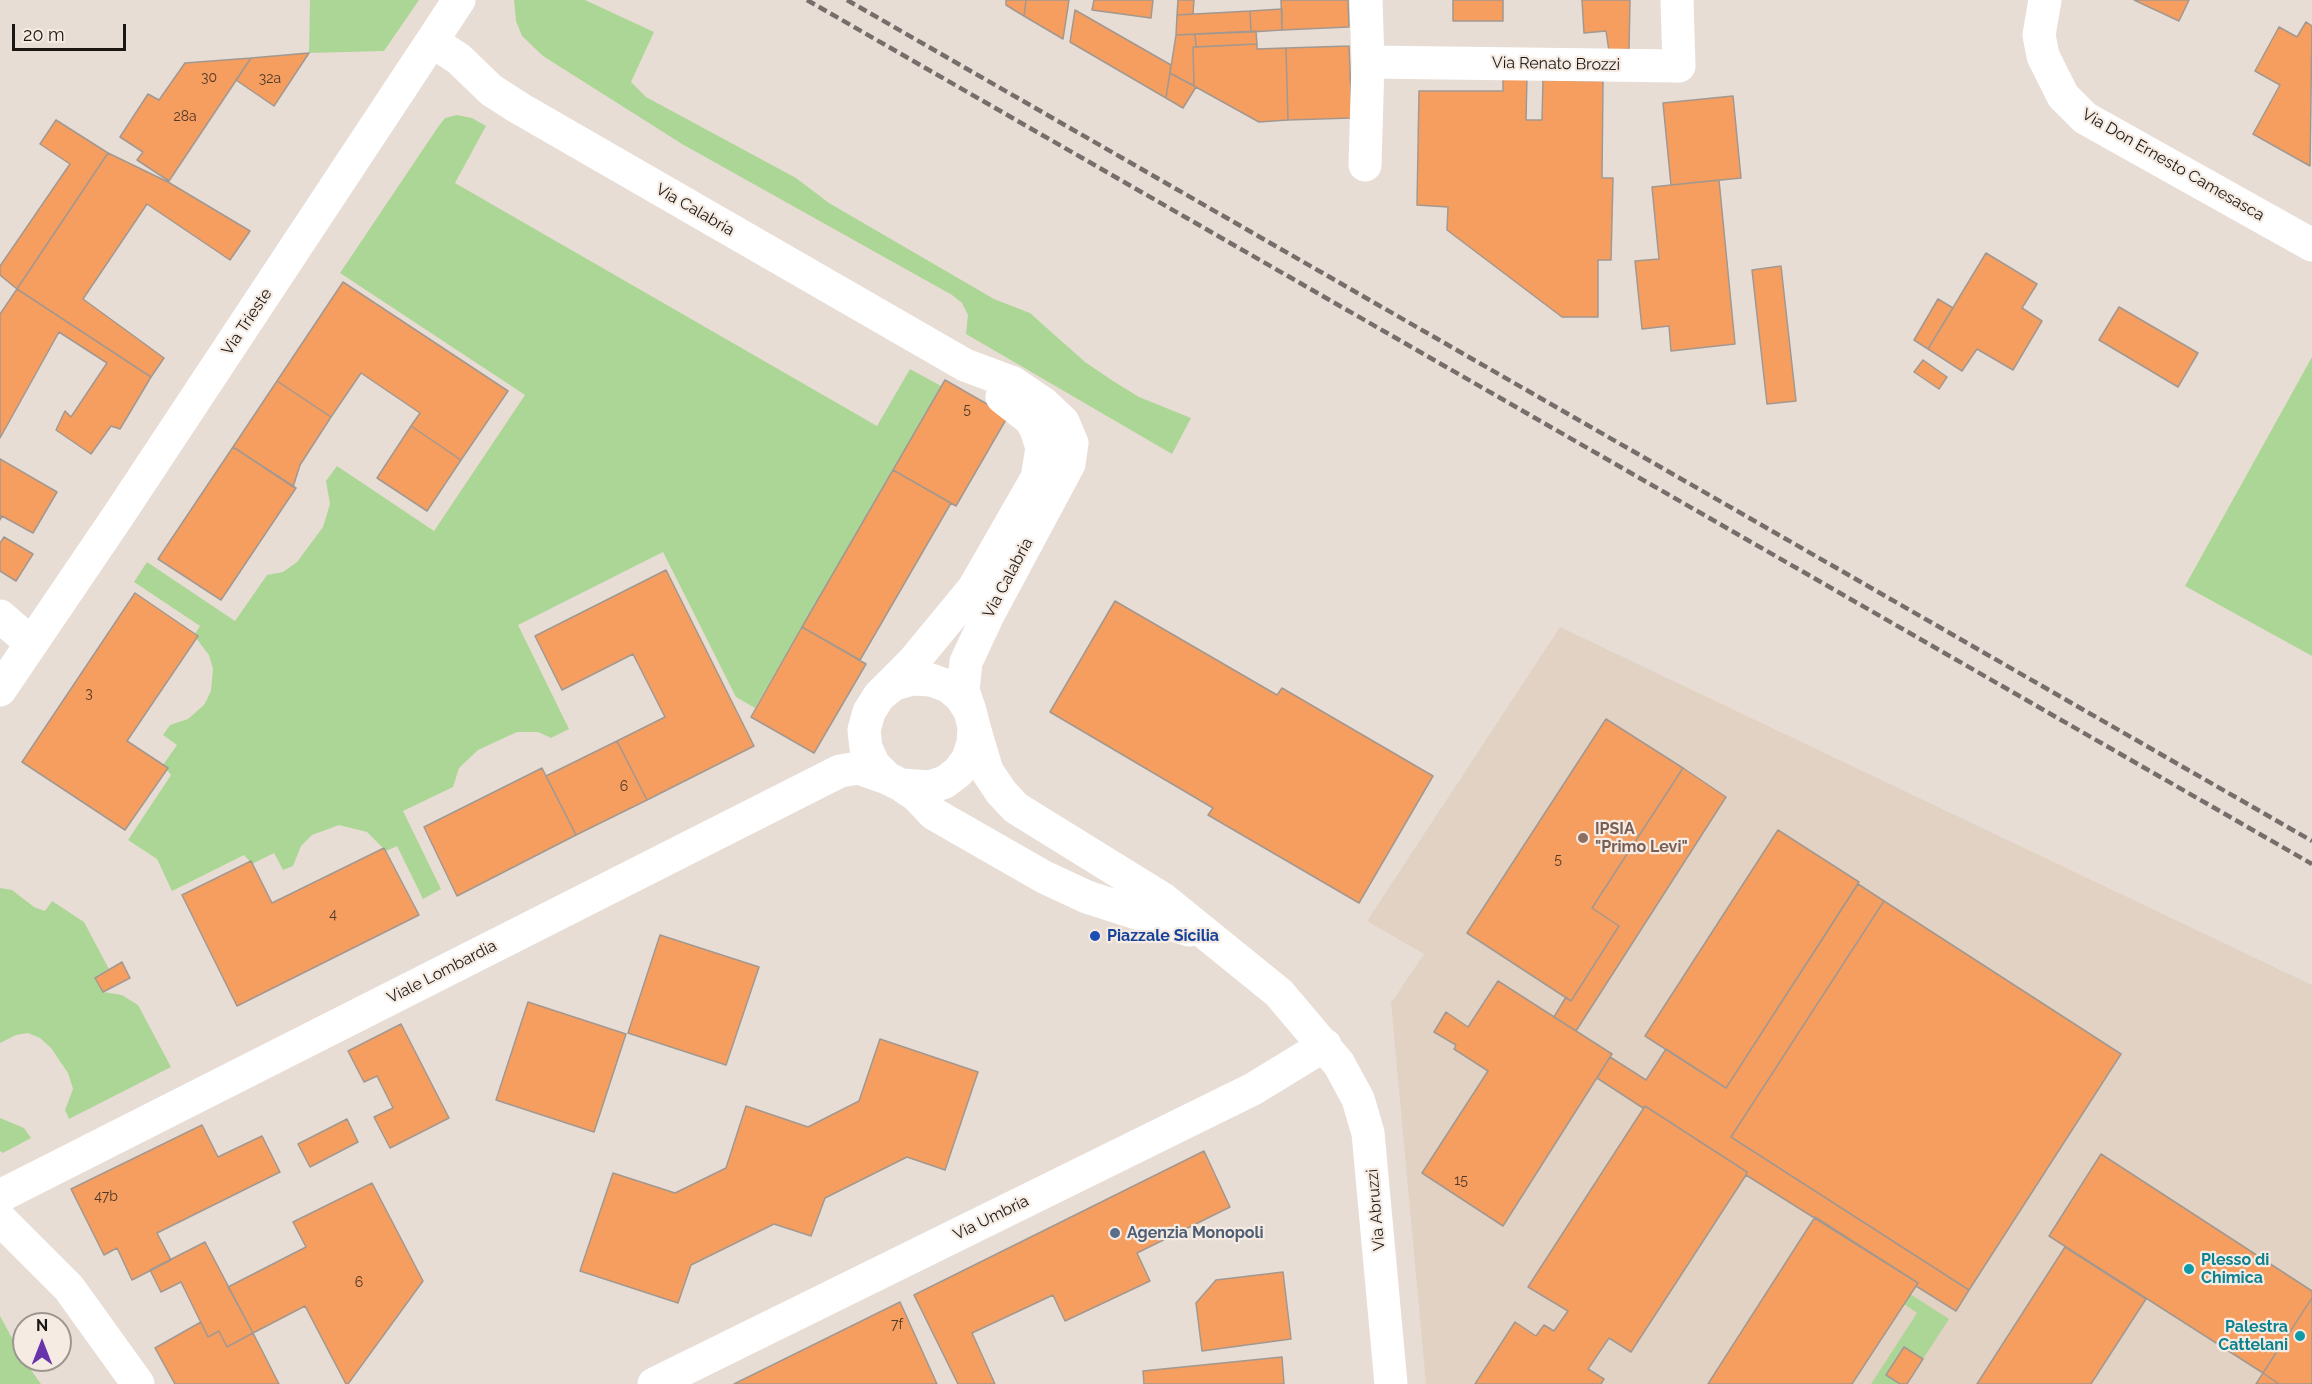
<!DOCTYPE html>
<style>
body{margin:0}
#map{position:relative;width:2312px;height:1384px;overflow:hidden;background:#e8ddd5;font-family:Raleway,sans-serif}
canvas{display:block}
.north{position:absolute;left:12px;top:1312px;width:60px;height:60px;box-sizing:border-box;background:#f5ebe2;border:2px solid #9d9690;border-radius:50%;rotate:0deg;font-size:16px;font-weight:700;line-height:24px;text-align:center;color:#1a1614}
.north::after{content:'';display:block;margin:auto;width:21px;height:27px;background:#6834ab;clip-path:polygon(50% 0,100% 100%,50% 72%,0 100%)}
.scale{position:absolute;left:12px;top:24px;width:114px;height:27px;box-sizing:border-box;border:3px solid #1a1614;border-top:0;padding-left:8px;font-size:18px;line-height:21px;white-space:nowrap;color:#1a1614;-webkit-text-stroke:4px #f5ebe2;paint-order:stroke}
</style>
<div id="map">
<canvas width="2312" height="1384"></canvas>
<div class="north">N</div>
<div class="scale">20 m</div>
</div>
<script>
const ctx = document.querySelector('canvas').getContext('2d');
ctx.lineJoin = 'round';
function fillPath(path, color) { ctx.fillStyle = color; ctx.fill(path, 'evenodd'); }
const poly = rows => new Path2D(rows.map(r => 'M' + r).join(''));
function stroke(path, color, width, dash) { ctx.strokeStyle = color; ctx.lineWidth = width; ctx.lineCap = dash ? 'butt' : 'round'; ctx.setLineDash(dash || []); ctx.stroke(path); }
function drawText(font, color, halo, rows, align = 'center') {
  ctx.font = font + ' Raleway,sans-serif'; ctx.lineWidth = 4.5; ctx.setLineDash([]); ctx.textBaseline = 'middle'; ctx.strokeStyle = halo; ctx.fillStyle = color; for (const [text, x, y, turn = 0] of rows) {
    ctx.save(); ctx.translate(x, y); ctx.rotate((+turn || 0) * Math.PI / 180); ctx.textAlign = isNaN(turn) ? turn : align; if (halo) ctx.strokeText(text, 0, 0); ctx.fillText(text, 0, 0); ctx.restore();
  }
}
const built = poly([
 [1560,627,2312,985,2312,1384,1426,1384,1391,1003,1424,954,1367,921]
]);
const green = poly([
 [310,0,419,0,384,51,309,53],
 [514,0,585,0,654,32,631,82,646,97,796,178,829,203,994,299,1030,313,1085,362,1113,381,1139,397,1191,418,1172,454,966,334,968,315,962,303,952,295,682,144,543,56,522,36,516,21],
 [457,115,472,118,486,126,455,183,877,426,910,369,941,386,755,708,736,697,663,552,518,625,569,729,551,738,538,732,517,732,478,750,459,768,453,787,403,811,441,889,423,899,397,846,386,851,367,832,339,825,312,835,301,846,293,866,283,870,274,853,252,864,244,855,172,891,157,859,128,840,171,775,163,765,177,745,163,735,170,725,188,719,204,705,211,691,213,669,209,655,196,638,195,634,200,626,134,582,147,562,235,621,267,575,283,572,297,562,323,527,330,504,326,481,337,466,434,531,525,395,340,273,438,127,445,118],
 [2312,357,2312,656,2185,586],
 [0,888,12,890,34,907,45,911,52,901,84,922,109,969,95,978,103,992,122,995,138,1005,171,1067,69,1119,65,1110,73,1089,68,1073,51,1048,40,1038,28,1033,16,1035,0,1043],
 [0,1118,24,1128,31,1138,3,1153,0,1151],
 [1910,1294,1949,1319,1923,1359,1903,1347,1886,1375,1900,1384,1871,1384,1917,1313,1904,1304],
 [0,1316,24,1360,41,1384,0,1384]
]);
const building = poly([
 [1006,0,1026,0,1024,16,1006,5,1006,0],
 [1026,0,1069,0,1063,39,1024,16,1026,0],
 [1094,0,1153,0,1151,18,1092,10,1094,0],
 [1178,0,1194,0,1193,14,1177,15,1178,0],
 [1281,0,1348,0,1349,27,1282,30,1281,0],
 [1453,0,1503,0,1503,21,1453,21,1453,0],
 [1582,0,1630,0,1629,49,1609,51,1606,31,1584,33,1582,0],
 [2134,0,2189,0,2179,21,2134,0],
 [1282,9,1282,30,1251,32,1250,11,1282,9],
 [1075,10,1171,65,1166,98,1070,42,1075,10],
 [1250,11,1251,32,1176,35,1177,15,1250,11],
 [2306,22,2312,26,2310,166,2253,134,2280,85,2255,71,2279,27,2297,37,2306,22],
 [1256,31,1257,44,1196,47,1195,34,1256,31],
 [1195,34,1196,47,1193,47,1194,86,1170,73,1176,35,1195,34],
 [1257,44,1257,49,1286,48,1288,120,1259,122,1194,86,1193,47,1257,44],
 [1349,46,1352,118,1288,120,1286,48,1349,46],
 [309,53,274,106,236,80,251,58,309,53],
 [251,58,169,181,137,160,143,152,120,137,148,94,159,100,185,63,251,58],
 [1170,73,1196,87,1183,108,1166,98,1170,73],
 [1503,74,1527,75,1526,120,1542,120,1543,80,1603,81,1602,178,1613,178,1611,260,1598,260,1598,317,1562,317,1447,230,1448,207,1417,205,1419,91,1503,91,1503,74],
 [1733,96,1741,178,1671,185,1663,103,1733,96],
 [56,120,108,153,17,289,0,275,0,266,70,164,40,144,56,120],
 [108,153,168,182,250,231,230,260,147,204,83,299,164,358,151,377,17,289,108,153],
 [1719,180,1735,344,1671,351,1669,326,1642,329,1635,261,1659,259,1652,187,1719,180],
 [1986,253,2037,284,2022,308,2042,321,2013,370,1977,349,1962,371,1928,349,1986,253],
 [1781,266,1796,401,1767,404,1752,270,1781,266],
 [343,282,508,391,461,460,411,426,420,413,361,373,331,417,277,381,343,282],
 [17,289,151,377,120,429,111,426,91,454,56,430,65,411,71,417,107,363,59,332,0,438,0,314,17,289],
 [1938,299,1953,308,1928,349,1914,340,1938,299],
 [2119,307,2198,353,2178,387,2099,340,2119,307],
 [1923,360,1947,377,1939,389,1914,372,1923,360],
 [945,380,1008,416,956,506,893,470,945,380],
 [277,381,331,417,300,465,293,487,233,447,277,381],
 [411,426,461,460,427,511,377,478,411,426],
 [233,447,296,488,221,600,158,559,233,447],
 [0,459,57,492,33,533,2,516,0,520,0,459],
 [893,470,951,503,860,660,802,627,893,470],
 [4,537,33,554,16,581,0,571,0,543,4,537],
 [666,570,754,746,647,800,617,741,665,717,633,654,562,690,535,636,666,570],
 [135,593,198,636,127,741,168,768,125,830,22,762,135,593],
 [1115,601,1277,695,1282,688,1433,776,1359,903,1208,815,1213,808,1050,712,1115,601],
 [802,627,866,664,814,753,751,717,802,627],
 [1606,719,1683,768,1592,908,1619,926,1571,1001,1467,933,1606,719],
 [617,741,647,800,576,835,546,776,617,741],
 [542,768,576,835,457,896,424,827,542,768],
 [1683,768,1726,797,1576,1031,1554,1017,1566,997,1571,1001,1619,926,1592,908,1683,768],
 [1778,830,1859,882,1726,1088,1645,1036,1778,830],
 [384,848,419,915,237,1006,182,895,251,861,272,903,384,848],
 [1858,884,1884,901,1731,1137,1969,1290,1956,1311,1916,1286,1918,1283,1746,1175,1747,1172,1645,1106,1643,1108,1597,1078,1610,1057,1646,1080,1666,1049,1726,1088,1858,884],
 [1884,901,2121,1054,1969,1290,1731,1137,1884,901],
 [660,935,759,967,726,1065,628,1033,660,935],
 [122,962,130,978,103,992,95,978,122,962],
 [1498,981,1612,1054,1503,1226,1422,1173,1488,1071,1454,1049,1456,1045,1434,1032,1446,1012,1468,1027,1498,981],
 [528,1002,626,1034,594,1132,496,1100,528,1002],
 [401,1024,449,1118,390,1148,374,1117,393,1108,377,1076,364,1082,348,1051,401,1024],
 [880,1039,978,1072,945,1170,907,1157,825,1198,811,1236,774,1224,691,1265,678,1303,580,1271,613,1173,675,1193,726,1168,746,1106,808,1127,859,1101,880,1039],
 [1645,1106,1747,1172,1746,1175,1631,1352,1609,1338,1588,1369,1604,1379,1601,1384,1475,1384,1515,1322,1536,1336,1544,1325,1554,1331,1568,1311,1528,1287,1645,1106],
 [347,1119,358,1142,310,1167,298,1144,347,1119],
 [202,1125,218,1157,262,1136,280,1172,157,1233,171,1260,132,1280,117,1248,104,1255,71,1189,202,1125],
 [1204,1151,1230,1207,1137,1253,1150,1281,1065,1321,1053,1295,972,1333,995,1384,958,1384,914,1295,1204,1151],
 [2101,1154,2312,1291,2312,1298,2263,1373,2049,1236,2101,1154],
 [372,1183,423,1281,348,1384,346,1384,305,1306,253,1333,228,1287,306,1247,293,1222,372,1183],
 [1815,1217,1918,1283,1916,1286,1852,1384,1708,1384,1815,1217],
 [205,1242,253,1333,227,1347,219,1331,208,1337,181,1282,161,1292,150,1270,205,1242],
 [2065,1247,2146,1299,2091,1384,1977,1384,2065,1247],
 [1283,1272,1291,1339,1202,1351,1196,1303,1216,1280,1283,1272],
 [2312,1298,2312,1384,2279,1384,2263,1373,2312,1298],
 [900,1302,937,1384,734,1384,900,1302],
 [201,1322,208,1337,219,1331,227,1347,253,1333,279,1384,175,1384,155,1348,201,1322],
 [1904,1347,1923,1359,1907,1384,1900,1384,1886,1375,1904,1347],
 [1282,1357,1284,1384,1144,1384,1143,1371,1282,1357],
 [2263,1373,2279,1384,2256,1384,2263,1373]
]);
const street = poly([
 [2045,0,2039,35,2043,56,2063,96,2085,118,2312,245],
 [433,42,459,59,491,90,519,108,965,365,1013,383,1044,404,1063,422,1072,443,1069,464,988,615,966,662,963,690,970,711],
 [1368,62,1679,66,1677,0],
 [1365,165,1368,62,1366,0],
 [0,616,31,643],
 [0,690,120,513,459,0],
 [879,696,894,684,912,679,931,680,948,686,961,697,970,711,974,727,973,743,968,759,958,772,945,782,930,787,901,785,887,778,874,765,866,748,864,730,869,712,879,696,913,662,974,588,1037,478,1042,448,1036,429,1030,419,1002,397],
 [974,727,987,771,1001,792,1016,808,1163,899,1279,993,1339,1064,1358,1099,1368,1133,1391,1384],
 [901,785,916,795,934,814,1044,877,1087,897,1189,930],
 [0,1196,840,771,858,768,887,778],
 [654,1384,1253,1089,1325,1045]
]);
const secondary = poly([
 [0,1219,69,1288,138,1384]
]);
const rail = poly([
 [807,0,2312,864],
 [847,0,2312,841]
]);
const markers = [
 [1583,838,6,"#8d6e63"],
 [1095,936,6,"#1a4fb4"],
 [1115,1233,6,"#5c6f8a"],
 [2189,1269,6,"#0f9aa8"],
 [2300,1336,6,"#0f9aa8"]
];
const numberNames = [
 ["30",209,78],
 ["32a",270,79],
 ["28a",185,117],
 ["5",967,410],
 ["3",89,694],
 ["6",624,787],
 ["5",1558,860],
 ["4",333,915],
 ["15",1461,1181],
 ["47b",106,1197],
 ["6",359,1283],
 ["7f",897,1325]
];
const streetNames = [
 ["Via Renato Brozzi",1556,64,1],
 ["Via Don Ernesto Camesasca",2173,165,30],
 ["Via Calabria",695,210,30],
 ["Via Trieste",247,322,-56],
 ["Via Calabria",1008,578,-62],
 ["Viale Lombardia",442,972,-27],
 ["Via Abruzzi",1376,1210,-95],
 ["Via Umbria",991,1218,-26]
];
const educationNames = [
 ["IPSIA",1595,829],
 ["\"Primo Levi\"",1595,847]
];
const transitNames = [
 ["Piazzale Sicilia",1107,936]
];
const serviceNames = [
 ["Agenzia Monopoli",1127,1233]
];
const cultureNames = [
 ["Plesso di",2201,1260],
 ["Chimica",2201,1278],
 ["Palestra",2288,1327,"right"],
 ["Cattelani",2288,1345,"right"]
];
fillPath(built, '#e2d2c4');
fillPath(green, '#acd696');
fillPath(building, '#f59e60');
stroke(building, '#a29890', 1.5);
stroke(street, '#fff', 33);
stroke(secondary, '#fff', 33);
stroke(rail, '#766e6a', 4.5, [9, 4.5]);
for (const [x, y, r, color] of markers) { const dot = new Path2D(); dot.arc(x, y, r, 0, 2 * Math.PI); ctx.fillStyle = color; ctx.fill(dot); stroke(dot, '#f5ebe2', 2); }
drawText('14px', '#513827', null, numberNames);
drawText('16px', '#1a1614', '#f5ebe2', streetNames);
drawText('bold 16px', '#785e54', '#f5ebe2', educationNames, 'left');
drawText('bold 16px', '#164399', '#f5ebe2', transitNames, 'left');
drawText('bold 16px', '#4e5e75', '#f5ebe2', serviceNames, 'left');
drawText('bold 16px', '#0d838f', '#f5ebe2', cultureNames, 'left');
</script>
